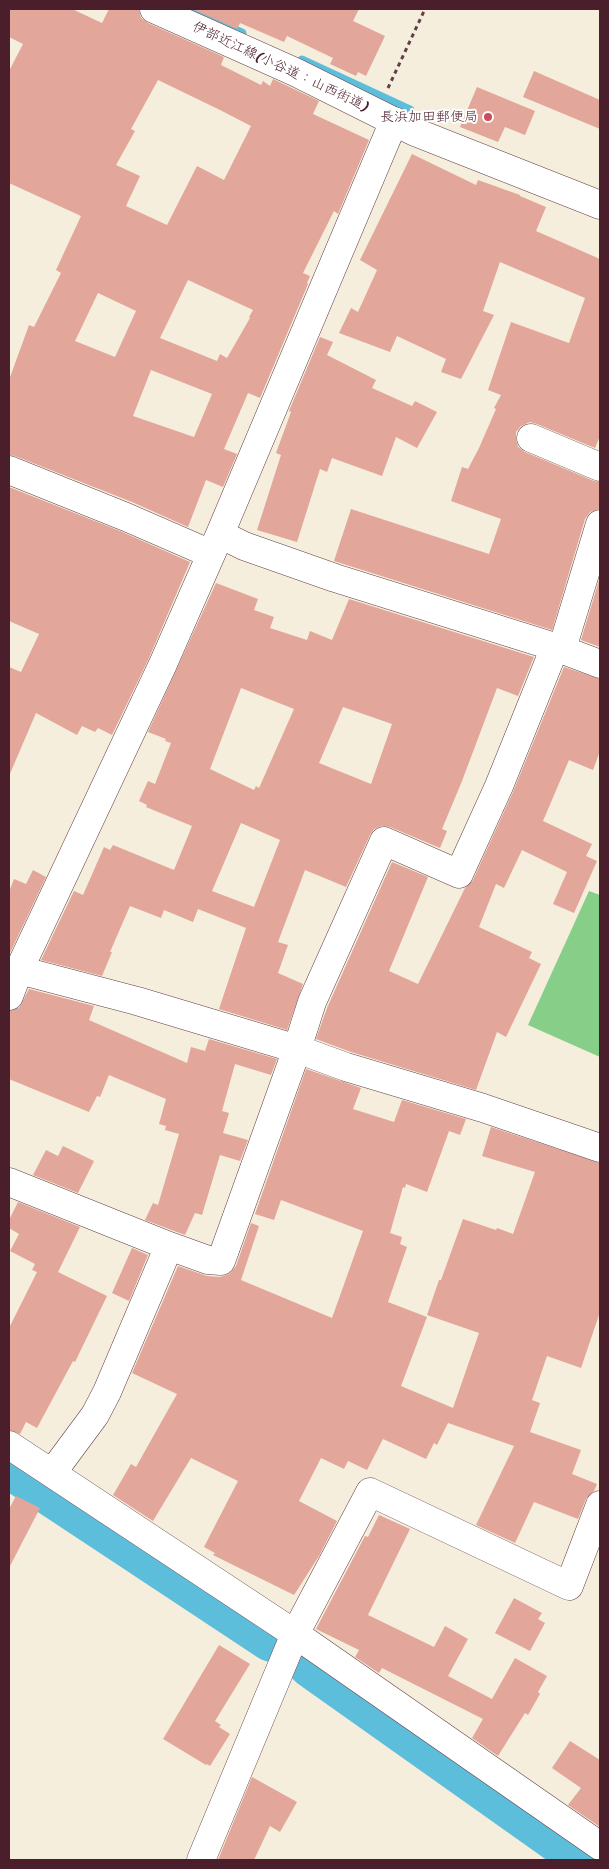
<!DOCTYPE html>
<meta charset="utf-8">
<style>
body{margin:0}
#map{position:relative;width:609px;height:1869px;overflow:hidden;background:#f5eedc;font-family:Sriracha,sans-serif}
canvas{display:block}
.frame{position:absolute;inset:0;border:10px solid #4a1f2b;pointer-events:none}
</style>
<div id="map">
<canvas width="609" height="1869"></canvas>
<div class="frame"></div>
</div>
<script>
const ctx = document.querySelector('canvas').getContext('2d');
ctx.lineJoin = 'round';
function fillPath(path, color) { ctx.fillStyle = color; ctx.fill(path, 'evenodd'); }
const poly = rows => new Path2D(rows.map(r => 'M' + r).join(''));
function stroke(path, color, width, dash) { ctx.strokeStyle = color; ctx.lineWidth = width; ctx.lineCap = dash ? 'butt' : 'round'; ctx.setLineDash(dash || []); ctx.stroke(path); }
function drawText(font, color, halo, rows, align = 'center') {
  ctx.font = font + ' Sriracha,"Klee One",sans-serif'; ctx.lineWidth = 4; ctx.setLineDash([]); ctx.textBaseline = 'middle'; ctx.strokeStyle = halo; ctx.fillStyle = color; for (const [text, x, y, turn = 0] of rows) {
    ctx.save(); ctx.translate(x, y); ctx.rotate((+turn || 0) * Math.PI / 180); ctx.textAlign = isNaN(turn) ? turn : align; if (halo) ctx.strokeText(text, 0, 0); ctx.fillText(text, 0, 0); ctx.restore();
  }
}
const green = poly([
 [589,891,600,895,600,1057,528,1025]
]);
const stream = poly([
 [188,9,242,33],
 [302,60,410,110,404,124],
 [9,1019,17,998]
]);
const river = poly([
 [9,1463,272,1637],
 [312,1663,590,1860]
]);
const building = poly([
 [9,9,72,9,102,23,109,9,139,9,141,18,148,23,224,57,221,65,261,85,263,81,270,86,273,79,319,101,313,114,369,140,338,214,334,211,303,273,310,276,307,283,308,284,260,398,248,393,224,449,237,454,223,487,206,480,188,527,132,502,15,456,9,455,9,380,29,325,34,327,61,273,56,270,81,216,9,183,9,71,23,44,9,37],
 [158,80,220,110,251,126,224,180,197,166,167,225,126,206,140,176,116,165,135,131,131,129],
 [188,280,253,310,249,317,250,318,227,358,220,354,217,361,160,338],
 [98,293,136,311,115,357,75,341],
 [151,370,212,394,194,437,133,416],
 [192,9,359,9,353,21,385,36,366,76,358,72,356,76,330,64,333,58,287,36,284,42,240,23,237,29],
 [534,71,600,100,600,129,523,97],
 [477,87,535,111,525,135,505,127,498,142,460,127],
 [412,154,476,185,478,180,520,195,520,196,546,207,536,231,600,259,600,436,595,448,537,424,530,422,521,426,516,432,516,439,518,447,525,452,594,481,600,482,600,509,590,512,585,519,552,630,334,561,351,509,489,554,501,519,451,501,462,467,468,469,479,448,496,409,494,408,501,395,488,390,511,322,569,343,585,298,500,262,483,311,494,315,461,379,441,372,446,359,397,336,390,352,339,333,351,308,358,312,377,270,360,260],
 [320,337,333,342,327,355,376,380,372,388,412,406,415,401,437,412,417,448,396,437,382,476,332,458,327,472,320,469,297,542,257,530,281,455,276,453,291,412,289,411],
 [9,487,120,531,190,562,149,658,112,735,98,728,95,732,82,726,77,735,36,713,9,776,9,667,21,672,39,634,9,621],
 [600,577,600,647,581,640],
 [216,583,258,599,254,610,274,617,270,628,307,640,310,631,332,640,349,599,534,657,518,696,497,688,462,781,442,829,447,831,440,848,390,827,382,826,374,829,370,835,346,887,305,870,278,942,288,945,278,973,303,984,287,1030,219,1009,246,928,198,909,193,922,164,910,161,918,130,906,110,952,112,952,102,976,41,960,74,891,83,895,104,847,110,850,113,845,174,870,192,826,146,807,147,805,139,801,148,781,155,784,171,743,165,741,166,739,148,732],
 [241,688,294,709,259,788,256,786,254,790,210,769],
 [343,707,392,724,371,784,319,763],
 [241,823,280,840,254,907,212,891],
 [564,667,600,679,600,751,593,770,569,760,543,821,592,844,586,856,597,861,574,913,553,904,567,872,522,850,504,888,496,884,479,927,532,952,529,958,541,964,506,1037,497,1032,476,1090,351,1052,316,1039,327,1008,392,862,428,877,389,971,418,984,465,888,473,880,513,792],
 [33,870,46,877,9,955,9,892,14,879,26,884],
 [29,989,94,1006,89,1020,187,1063,191,1047,205,1051,209,1039,277,1059,271,1075,235,1064,222,1111,229,1113,223,1133,248,1140,240,1161,220,1155,202,1215,195,1213,185,1235,145,1220,153,1203,158,1205,179,1134,165,1130,166,1126,159,1124,166,1099,109,1075,100,1097,97,1096,89,1112,9,1079,9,1011,19,1008],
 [306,1069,361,1088,353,1109,394,1122,402,1100,466,1119,460,1135,449,1131,427,1192,406,1184,405,1188,403,1187,390,1233,402,1237,400,1244,407,1247,388,1302,427,1317,401,1386,453,1408,479,1333,427,1315,439,1280,441,1280,463,1219,496,1230,497,1228,513,1234,535,1172,482,1156,491,1127,600,1163,600,1312,581,1368,547,1356,532,1400,540,1403,530,1432,581,1450,572,1474,597,1484,594,1491,586,1499,578,1519,534,1502,515,1543,476,1525,514,1446,448,1423,437,1445,434,1443,426,1459,383,1439,367,1470,348,1461,344,1469,321,1458,299,1501,337,1521,319,1556,294,1595,213,1555,215,1553,204,1547,238,1481,191,1458,153,1521,113,1495,131,1464,136,1467,177,1394,132,1373,178,1266,207,1276,220,1277,229,1274,236,1266,251,1223,259,1226,241,1280,332,1318,363,1231,281,1200,274,1220,255,1214],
 [63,1146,94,1161,78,1193,33,1175,46,1150,58,1156],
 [18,1202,80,1227,58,1272,107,1296,75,1362,73,1361,37,1428,26,1422,20,1434,9,1430,9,1328,37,1272,32,1270,35,1264,10,1251,19,1234,9,1228,9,1220],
 [132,1248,148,1255,129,1301,112,1293],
 [16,1496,40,1508,9,1568,9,1509],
 [379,1515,410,1529,368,1615,434,1647,445,1626,468,1639,448,1676,492,1699,515,1658,547,1676,538,1692,540,1694,528,1715,525,1713,498,1756,472,1738,483,1719,382,1668,379,1673,355,1657,359,1650,316,1629,365,1536,368,1537],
 [514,1598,542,1613,538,1619,545,1623,530,1651,495,1633],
 [219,1645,250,1664,215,1721,221,1725,219,1727,230,1734,210,1766,207,1764,206,1765,163,1739],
 [570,1741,600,1760,600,1827,568,1805,581,1788,552,1768],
 [252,1777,297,1802,280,1832,270,1826,254,1860,218,1860]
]);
const path = poly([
 [388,88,425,9]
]);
const minor = poly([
 [531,438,600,467],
 [9,470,126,517,211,554],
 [220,534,244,546,335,578,555,647,600,664],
 [562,649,600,524],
 [19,970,137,1001,297,1049,346,1067,483,1108,600,1148],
 [9,996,19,970,163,664,220,534,394,121],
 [9,1182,169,1246],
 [9,1445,295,1634,600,1846],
 [52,1473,95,1415,107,1392,169,1246,208,1260,221,1261,297,1049,312,1002,384,841,459,874,499,786,555,647],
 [201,1860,295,1634,370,1492,569,1586,600,1505]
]);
const major = poly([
 [154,9,295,72,415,132,600,205]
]);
const markers = [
 [488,117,5,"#d1495b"]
];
const streetNames = [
 ["伊部近江線(小谷道：山西街道)",280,67,25]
];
const poiNames = [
 ["長浜加田郵便局",478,117]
];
fillPath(green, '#87ce89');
stroke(stream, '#5dbedb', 9);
stroke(river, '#5dbedb', 50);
fillPath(building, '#e3a69a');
stroke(minor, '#643e46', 29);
stroke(major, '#643e46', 29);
stroke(path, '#643e46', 3, [4, 4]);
stroke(minor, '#fff', 28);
stroke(major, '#fff', 28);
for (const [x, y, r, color] of markers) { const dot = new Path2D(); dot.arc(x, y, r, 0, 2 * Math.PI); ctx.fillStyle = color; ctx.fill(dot); stroke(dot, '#fff', 2); }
drawText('14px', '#4a1f2b', '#fff', streetNames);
drawText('14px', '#4a1f2b', '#fff', poiNames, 'right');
</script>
